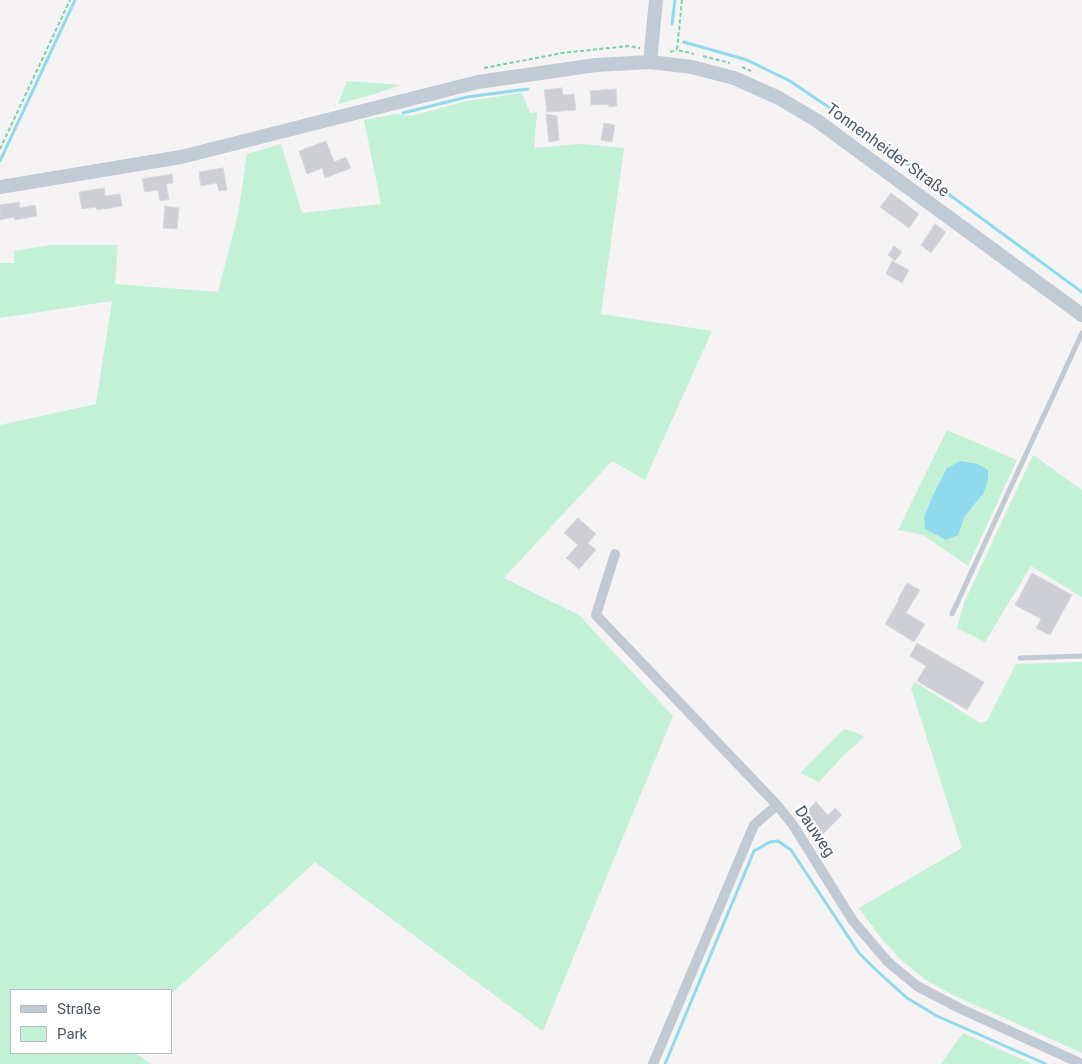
<!DOCTYPE html>
<meta charset="utf-8">
<style>
body{margin:0}
#map{position:relative;width:1082px;height:1064px;overflow:hidden;background:#f5f3f3;font-family:Roboto,sans-serif}
canvas{display:block}
.legend{position:absolute;left:10px;top:989px;width:162px;height:65px;box-sizing:border-box;background:#fff;border:1px solid #b7bbc0;margin:0;padding:6px 9px;list-style:none;font-size:15px;color:#4a5661}
.legend li{display:flex;align-items:center;gap:10px;height:25px}
.legend b{width:25px;border:1px solid #b7bbc0}
</style>
<div id="map">
<canvas width="1082" height="1064"></canvas>
<ul class="legend">
<li><b style="height:6px;background:#c1cbd6"></b>Straße</li>
<li><b style="height:14px;background:#c3f1d5"></b>Park</li>
</ul>
</div>
<script>
const ctx = document.querySelector('canvas').getContext('2d');
ctx.lineJoin = 'round';
function fillPath(path, color) { ctx.fillStyle = color; ctx.fill(path, 'evenodd'); }
const poly = rows => new Path2D(rows.map(r => 'M' + r).join(''));
function stroke(path, color, width, dash) { ctx.strokeStyle = color; ctx.lineWidth = width; ctx.lineCap = dash ? 'butt' : 'round'; ctx.setLineDash(dash || []); ctx.stroke(path); }
function drawText(font, color, halo, rows, align = 'center') {
  ctx.font = font + ' Roboto,sans-serif'; ctx.lineWidth = 4; ctx.setLineDash([]); ctx.textBaseline = 'middle'; ctx.strokeStyle = halo; ctx.fillStyle = color; for (const [text, x, y, turn = 0] of rows) {
    ctx.save(); ctx.translate(x, y); ctx.rotate((+turn || 0) * Math.PI / 180); ctx.textAlign = isNaN(turn) ? turn : align; if (halo) ctx.strokeText(text, 0, 0); ctx.fillText(text, 0, 0); ctx.restore();
  }
}
const green = poly([
 [347,81,400,85,375,94,338,104],
 [522,93,530,113,537,112,534,148,580,144,624,148,601,314,712,331,645,480,612,461,504,578,579,615,673,716,543,1031,315,862,171,994,171,990,11,990,11,1053,135,1053,151,1064,0,1064,0,425,96,404,112,301,0,318,0,263,14,263,14,251,51,245,118,245,115,284,218,292,238,214,247,154,281,144,302,213,381,204,364,120,396,114,411,116,467,101],
 [947,430,1017,460,968,566,923,535,898,530],
 [947,469,983,494,946,540,925,529,924,517,933,495],
 [1033,455,1082,490,1082,597,1031,566,985,642,957,628,964,603],
 [1082,662,1082,1053,951,994,926,980,901,960,881,938,859,908,962,848,911,688,915,682,980,723,987,721,1016,664],
 [844,729,857,733,864,737,843,756,819,782,800,773],
 [963,1033,1033,1064,941,1064]
]);
const water = poly([
 [960,461,978,464,988,470,988,480,983,494,965,516,958,535,946,540,925,529,924,517,933,495,947,468]
]);
const stream = poly([
 [672,24,675,0],
 [684,42,747,60,790,81,849,121,1082,292],
 [403,113,467,97,528,89],
 [0,161,75,0],
 [665,1064,754,851,770,842,778,841,791,850,859,953,876,970,907,998,937,1016,1046,1064]
]);
const building = poly([
 [562,88,563,95,574,94,576,110,547,112,544,90,562,88],
 [616,89,617,106,609,107,608,104,591,105,590,91,616,89],
 [546,114,557,116,559,140,549,142,546,114],
 [604,123,615,125,612,142,601,140,604,123],
 [326,141,334,162,346,157,351,168,325,178,322,168,307,174,299,151,326,141],
 [223,168,227,190,219,191,217,183,201,186,199,172,223,168],
 [172,174,173,183,166,184,169,199,160,201,158,190,145,192,142,179,172,174],
 [104,188,105,196,120,194,122,206,97,210,96,207,82,209,79,192,104,188],
 [891,193,919,214,909,228,880,207,891,193],
 [19,202,20,208,35,205,37,216,15,220,14,217,0,220,0,205,19,202],
 [165,206,179,208,177,229,163,228,165,206],
 [935,224,946,232,931,253,921,245,935,224],
 [894,246,902,252,895,261,888,255,894,246],
 [892,261,909,270,902,283,886,274,892,261],
 [578,518,596,534,588,543,596,550,579,569,566,558,578,545,564,533,578,518],
 [1032,573,1072,595,1050,635,1036,628,1041,619,1015,605,1032,573],
 [907,583,920,590,906,613,925,624,914,642,885,624,899,600,898,599,907,583],
 [917,643,984,682,967,710,917,681,926,666,910,656,917,643],
 [816,802,828,815,835,808,842,815,821,836,807,821,809,819,804,814,816,802]
]);
const path = poly([
 [682,0,677,50,694,54],
 [670,52,677,50],
 [703,56,730,63],
 [742,67,751,71],
 [484,68,562,53,628,46,640,48],
 [0,149,70,0]
]);
const lane = poly([
 [952,614,1082,333],
 [1020,658,1082,656]
]);
const street = poly([
 [615,554,596,615,777,805,793,825,853,921,888,962,917,986,959,1008,1082,1064],
 [653,1064,754,825,777,805]
]);
const secondary = poly([
 [650,62,656,0],
 [0,187,181,157,478,82,596,65,650,62,692,67,734,78,777,97,816,120,1082,315]
]);
const streetNames = [
 ["Tonnenheider Straße",887,151,36],
 ["Dauweg",814,832,56]
];
fillPath(green, '#c3f1d5');
fillPath(water, '#90daee');
stroke(stream, '#90daee', 3);
fillPath(building, '#cdcfd5');
stroke(building, '#d7d9de', 1);
stroke(path, '#7ad0a6', 2, [4, 2.5]);
stroke(lane, '#c1cad2', 5);
stroke(street, '#c1cad2', 10);
stroke(secondary, '#c1cbd6', 14);
drawText('16px', '#4a5661', '#fff', streetNames);
</script>
